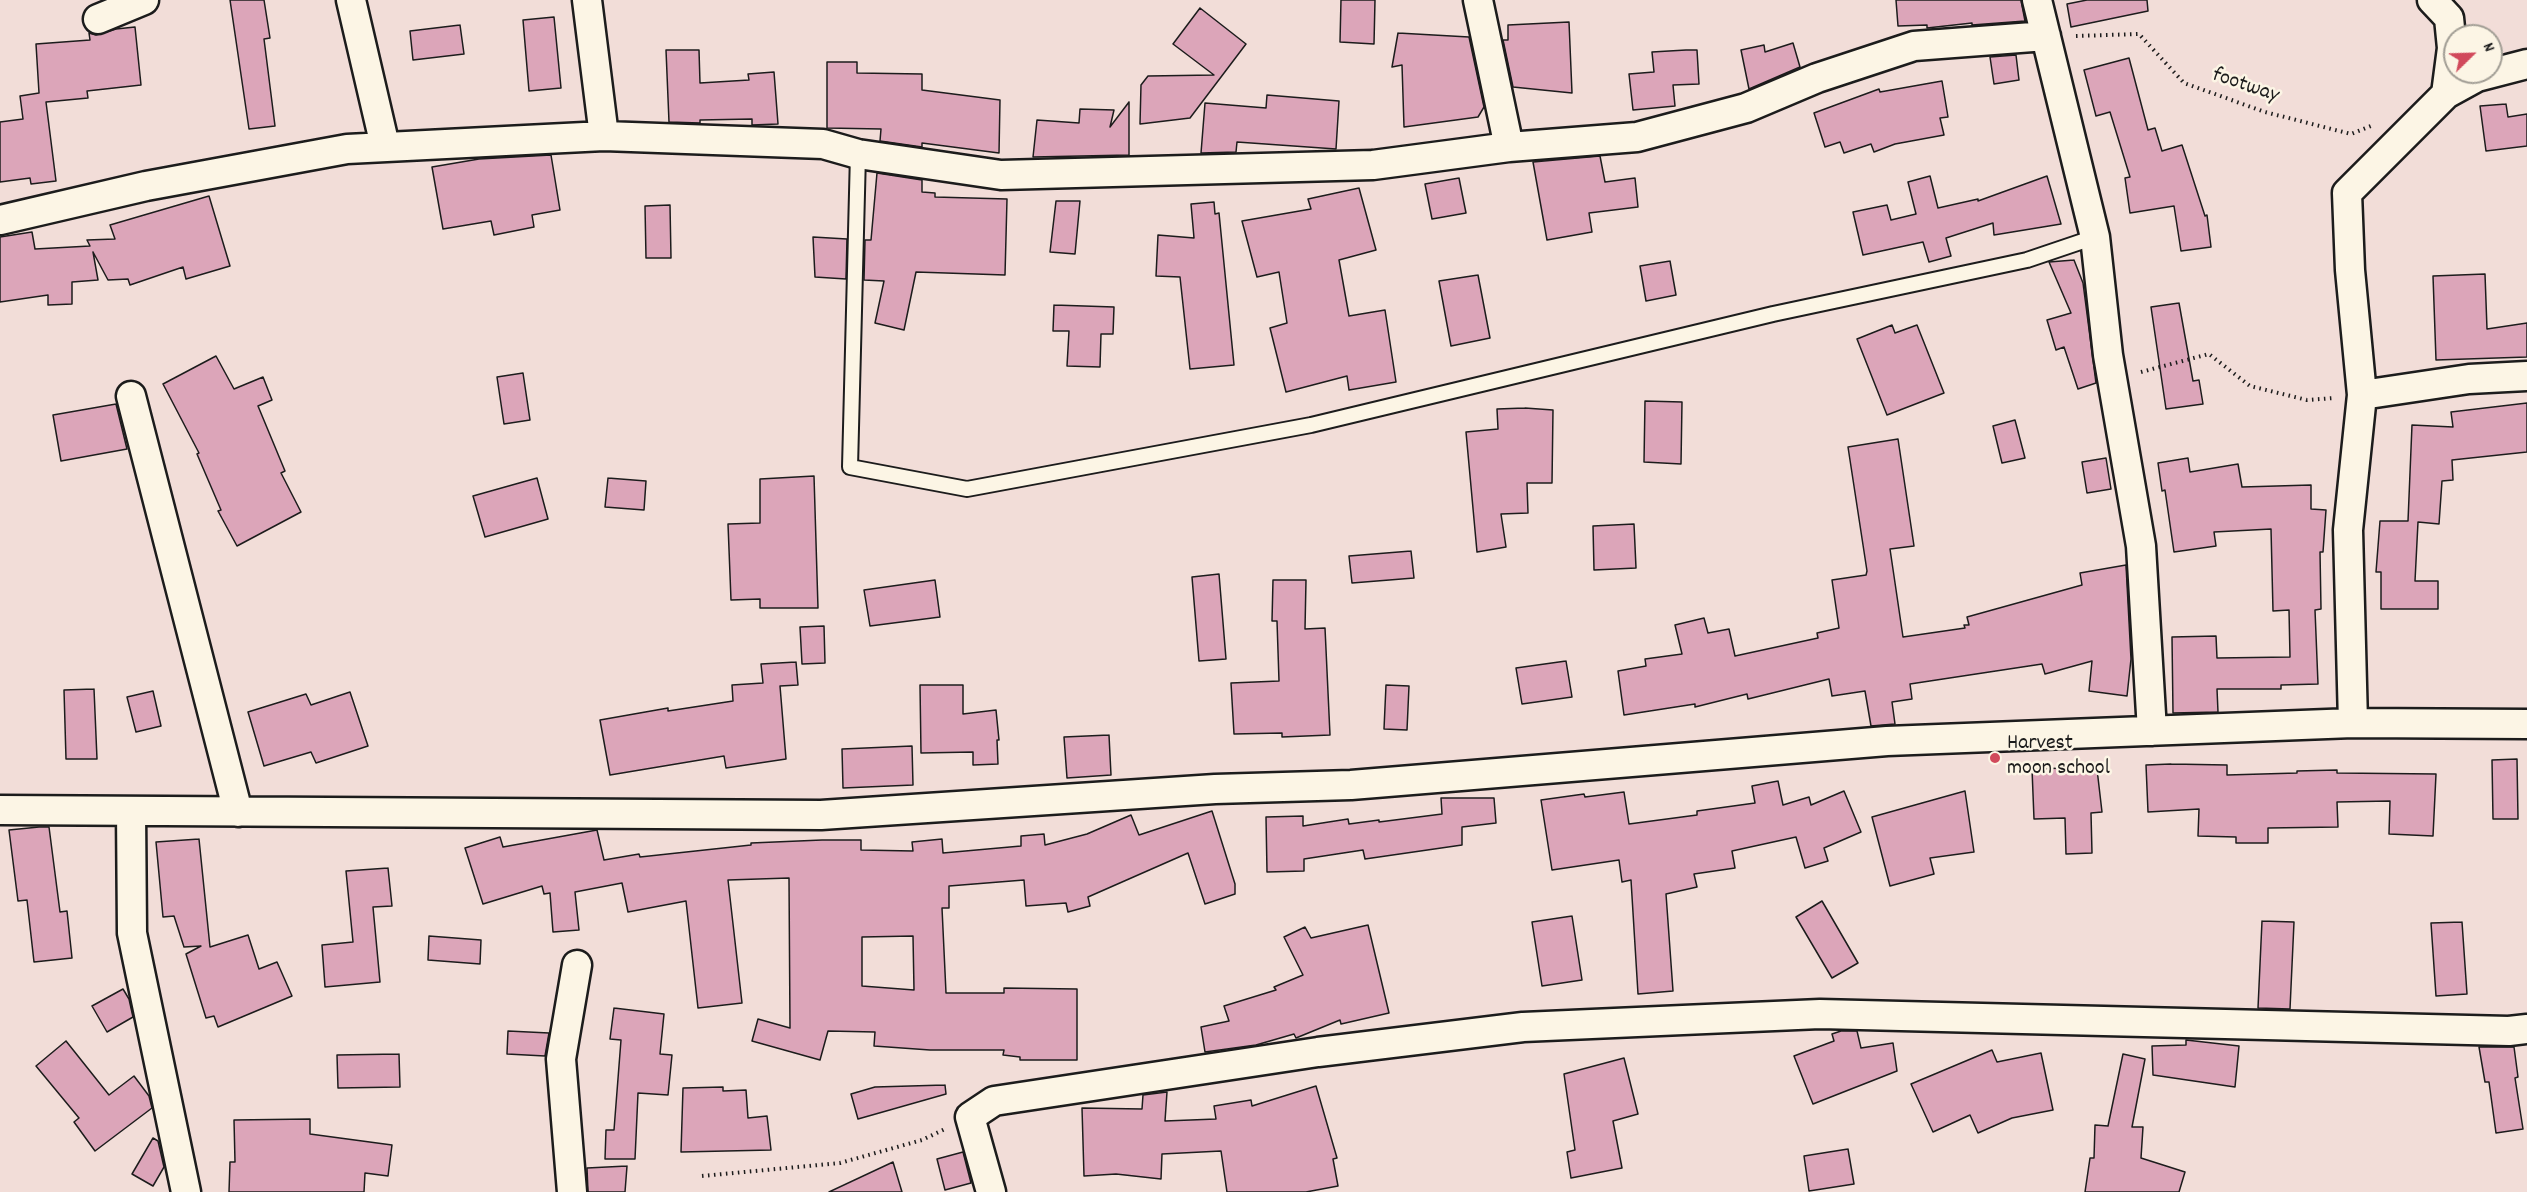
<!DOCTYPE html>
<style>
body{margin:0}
#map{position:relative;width:2527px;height:1192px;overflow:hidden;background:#f2ddd8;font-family:Dekko,sans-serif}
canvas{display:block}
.north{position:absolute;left:2443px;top:24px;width:60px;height:60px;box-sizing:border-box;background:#fcf5e5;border:2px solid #a29e95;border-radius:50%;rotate:67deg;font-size:16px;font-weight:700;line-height:24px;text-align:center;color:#1c1c1c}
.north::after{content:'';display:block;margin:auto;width:21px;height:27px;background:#d1495b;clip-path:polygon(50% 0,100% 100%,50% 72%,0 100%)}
</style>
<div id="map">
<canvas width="2527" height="1192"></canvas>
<div class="north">N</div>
</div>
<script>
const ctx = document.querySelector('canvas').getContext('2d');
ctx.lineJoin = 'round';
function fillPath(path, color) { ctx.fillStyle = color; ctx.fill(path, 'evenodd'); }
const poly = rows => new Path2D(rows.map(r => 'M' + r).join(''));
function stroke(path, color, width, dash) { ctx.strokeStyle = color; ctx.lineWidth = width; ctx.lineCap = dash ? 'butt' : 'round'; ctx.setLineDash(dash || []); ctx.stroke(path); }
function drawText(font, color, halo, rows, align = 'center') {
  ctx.font = font + ' Dekko,sans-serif'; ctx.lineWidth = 5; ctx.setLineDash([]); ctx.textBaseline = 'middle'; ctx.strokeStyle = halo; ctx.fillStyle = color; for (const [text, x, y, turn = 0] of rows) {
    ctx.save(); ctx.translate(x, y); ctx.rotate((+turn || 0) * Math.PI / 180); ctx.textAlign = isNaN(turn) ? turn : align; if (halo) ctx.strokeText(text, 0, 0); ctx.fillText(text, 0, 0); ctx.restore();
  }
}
const building = poly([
 [230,0,264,0,270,38,264,39,275,126,249,129,230,0],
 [1341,0,1375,0,1374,44,1340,42,1341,0],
 [1896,0,2021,0,2025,21,1972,25,1972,23,1927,28,1927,25,1898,26,1896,0],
 [2087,0,2147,0,2148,11,2071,27,2067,4,2087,0],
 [1200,8,1246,44,1190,118,1140,124,1141,85,1148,76,1214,75,1173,44,1200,8],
 [554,17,561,88,529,91,523,20,554,17],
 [1569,22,1572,93,1513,87,1503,40,1508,40,1508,25,1569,22],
 [460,25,464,54,413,60,410,31,460,25],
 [135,27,141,85,87,91,88,98,46,102,56,181,31,184,30,178,0,182,0,122,23,119,20,96,39,93,36,44,90,40,89,33,96,35,116,29,135,27],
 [1398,33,1469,37,1484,107,1478,117,1404,127,1402,65,1392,67,1398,33],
 [1793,43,1800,67,1749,89,1741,50,1764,45,1765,52,1793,43],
 [666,50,699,50,700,83,749,80,748,74,774,72,778,124,752,125,752,119,700,120,700,123,669,122,666,50],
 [1686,50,1697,50,1699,84,1673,85,1675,106,1633,110,1629,74,1654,72,1652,52,1686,50],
 [2016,55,2019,80,1994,84,1990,57,2016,55],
 [2129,58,2148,130,2155,128,2162,151,2182,145,2205,216,2207,215,2211,247,2181,251,2174,206,2130,213,2125,178,2130,177,2110,112,2096,116,2084,70,2129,58],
 [827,62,857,62,857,73,922,74,922,90,1000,100,999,153,922,143,922,147,880,141,881,129,827,128,827,62],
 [1942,81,1948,117,1940,118,1944,135,1895,144,1874,152,1871,144,1844,153,1840,142,1825,147,1814,113,1879,89,1880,92,1942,81],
 [1267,95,1339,101,1336,149,1237,142,1236,152,1201,153,1205,103,1266,108,1267,95],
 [1129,102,1129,155,1033,157,1037,120,1079,123,1080,109,1114,110,1110,127,1129,102],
 [2506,104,2508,117,2527,114,2527,146,2486,151,2480,106,2506,104],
 [551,155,560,210,532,215,534,227,494,235,491,221,443,229,432,167,479,159,551,155],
 [1600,156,1605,182,1635,178,1638,207,1589,213,1592,232,1547,240,1533,162,1600,156],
 [877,173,922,180,922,192,935,193,935,197,1007,199,1005,275,916,272,904,330,875,323,884,281,864,280,865,240,871,240,877,173],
 [1930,176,1938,208,1978,199,1978,201,2047,176,2061,224,1994,235,1993,223,1946,238,1951,256,1929,262,1923,242,1863,255,1853,212,1887,205,1891,220,1916,214,1908,182,1930,176],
 [1459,178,1466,213,1432,219,1425,184,1459,178],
 [1359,188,1376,250,1339,260,1349,316,1385,310,1396,382,1349,390,1347,376,1286,392,1270,328,1287,323,1279,272,1257,277,1242,221,1311,209,1308,199,1359,188],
 [209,196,230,266,186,279,183,267,130,285,128,279,108,280,93,252,98,280,72,282,72,304,48,305,48,295,0,302,0,237,32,232,35,249,90,246,87,240,115,239,110,225,209,196],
 [1056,201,1080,201,1075,254,1050,252,1056,201],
 [1214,202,1215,214,1219,213,1234,365,1190,369,1180,277,1156,276,1158,235,1194,238,1191,204,1214,202],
 [670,205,671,258,646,258,645,206,670,205],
 [813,237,847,239,846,279,815,277,813,237],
 [2074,260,2083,283,2096,383,2078,389,2064,347,2056,350,2047,320,2071,313,2049,262,2074,260],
 [1670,261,1676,295,1646,301,1640,266,1670,261],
 [2485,274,2487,329,2527,323,2527,357,2436,360,2433,276,2485,274],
 [1478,275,1490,338,1451,346,1439,281,1478,275],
 [2179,303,2193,381,2199,380,2203,404,2166,409,2151,307,2179,303],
 [1054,305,1114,307,1113,334,1101,334,1100,367,1067,366,1069,331,1053,331,1054,305],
 [1892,325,1895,333,1917,325,1944,393,1887,415,1857,339,1892,325],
 [216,356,234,389,263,377,272,400,258,406,285,471,281,473,301,512,237,546,218,511,221,510,197,454,199,453,163,384,216,356],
 [523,373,530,420,504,424,497,377,523,373],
 [1645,401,1682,402,1681,464,1644,462,1645,401],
 [2527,403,2527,452,2452,460,2453,480,2442,481,2439,524,2418,522,2415,581,2438,581,2438,609,2381,609,2381,572,2376,572,2380,521,2408,521,2412,425,2453,427,2451,412,2527,403],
 [116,404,127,449,61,461,53,415,116,404],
 [1525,408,1553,410,1552,483,1527,483,1528,513,1501,514,1506,547,1477,552,1466,432,1498,429,1497,409,1525,408],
 [2015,420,2025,458,2002,463,1993,426,2015,420],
 [1898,439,1914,546,1890,549,1903,637,1965,628,1964,625,1969,625,1967,617,2082,585,2080,573,2126,565,2131,659,2127,696,2089,691,2092,661,2045,674,2042,664,1910,684,1912,699,1892,702,1895,724,1871,726,1865,691,1832,696,1829,679,1748,699,1747,694,1695,707,1695,704,1624,715,1618,671,1646,666,1645,659,1682,654,1675,625,1704,618,1708,633,1729,629,1735,656,1818,638,1817,633,1839,628,1832,580,1866,575,1867,571,1848,447,1898,439],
 [2106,458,2111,489,2087,493,2082,462,2106,458],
 [2188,458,2190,472,2238,464,2242,487,2311,485,2311,509,2326,510,2323,552,2320,552,2321,609,2315,610,2318,684,2281,685,2281,689,2217,689,2218,712,2173,713,2172,637,2216,636,2217,658,2290,657,2289,610,2273,611,2271,529,2214,532,2216,546,2174,552,2165,490,2162,491,2158,463,2188,458],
 [814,476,818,608,760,608,760,599,731,600,728,524,760,523,760,479,814,476],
 [537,478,548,519,485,537,473,496,537,478],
 [608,478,646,481,644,510,605,507,608,478],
 [1634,524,1636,568,1594,570,1593,526,1634,524],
 [1411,551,1414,578,1352,583,1349,556,1411,551],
 [1219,574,1226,659,1199,661,1192,577,1219,574],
 [935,580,940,617,870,626,864,590,935,580],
 [1273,580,1306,580,1305,629,1325,628,1330,735,1282,737,1282,733,1234,734,1231,683,1279,681,1277,621,1272,621,1273,580],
 [824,626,825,663,802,664,800,627,824,626],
 [1566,661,1572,697,1522,704,1516,668,1566,661],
 [796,662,798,685,780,686,786,759,726,768,724,756,610,775,600,720,668,708,668,711,733,701,732,685,763,683,761,664,796,662],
 [920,685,963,685,963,714,996,710,999,740,997,740,998,764,973,765,973,752,921,753,920,685],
 [1386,685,1409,686,1407,730,1384,729,1386,685],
 [94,689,97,759,66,759,64,690,94,689],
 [153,691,161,726,136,732,127,697,153,691],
 [350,692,368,746,316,763,311,752,264,766,248,712,306,694,311,705,350,692],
 [1109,735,1111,775,1067,778,1064,737,1109,735],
 [912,746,913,785,843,788,842,749,912,746],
 [2517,759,2518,819,2493,819,2492,760,2517,759],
 [2171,764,2227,765,2227,775,2297,773,2297,771,2337,770,2337,773,2436,774,2433,836,2389,834,2390,801,2337,802,2338,827,2268,828,2268,843,2236,843,2236,837,2198,836,2199,809,2148,812,2146,765,2171,764],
 [2067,768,2067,773,2097,769,2102,812,2091,813,2092,853,2066,854,2065,818,2034,819,2032,769,2067,768],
 [1778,781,1783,805,1809,797,1811,805,1844,791,1861,832,1824,848,1828,861,1805,868,1796,837,1732,851,1735,868,1694,874,1697,887,1666,894,1673,991,1638,994,1631,880,1622,882,1619,860,1552,870,1541,800,1584,794,1585,797,1624,792,1629,824,1697,815,1697,811,1755,803,1752,786,1778,781],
 [1965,791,1974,852,1930,858,1934,874,1890,886,1872,817,1965,791],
 [1441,798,1494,798,1496,823,1462,827,1462,845,1365,859,1363,850,1304,859,1304,871,1267,872,1266,817,1303,816,1303,826,1348,819,1349,824,1379,820,1379,822,1442,814,1441,798],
 [1212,811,1235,884,1235,894,1205,904,1188,853,1088,897,1090,906,1068,912,1066,903,1026,906,1024,880,949,886,949,908,942,908,946,993,1004,993,1004,988,1077,989,1077,1060,1020,1060,1020,1057,1003,1055,1004,1050,930,1050,874,1046,875,1032,828,1031,820,1060,752,1041,758,1019,790,1028,789,878,728,880,742,1003,698,1008,686,901,628,912,622,883,575,892,579,930,553,932,550,893,544,894,542,886,483,904,465,848,500,837,503,847,597,830,604,860,639,854,640,857,751,845,751,843,822,840,861,840,861,850,913,851,912,842,942,839,943,853,1021,846,1021,836,1044,834,1045,845,1087,834,1131,815,1139,835,1212,811],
 [913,936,914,990,862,986,862,937,913,936],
 [39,827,49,827,60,912,67,911,72,958,34,962,27,900,18,901,9,830,39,827],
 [199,839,210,947,248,935,259,969,277,962,292,996,218,1027,214,1016,206,1018,186,954,201,946,184,947,174,916,163,917,156,842,199,839],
 [388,868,392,906,373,907,380,982,325,987,322,945,353,942,346,871,388,868],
 [1822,901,1858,963,1832,978,1796,917,1822,901],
 [1572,916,1582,980,1542,986,1532,922,1572,916],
 [2262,921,2294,922,2290,1009,2258,1008,2262,921],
 [2462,922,2467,994,2436,996,2431,923,2462,922],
 [1368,925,1389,1013,1341,1024,1340,1020,1296,1038,1294,1034,1256,1045,1205,1052,1201,1027,1229,1021,1224,1006,1276,990,1274,987,1303,975,1284,937,1305,927,1311,938,1368,925],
 [429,936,481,940,480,964,428,960,429,936],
 [123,989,129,999,133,1017,107,1032,92,1006,123,989],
 [614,1008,664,1014,660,1054,672,1055,668,1095,638,1093,635,1159,605,1159,606,1130,614,1130,621,1040,610,1039,614,1008],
 [508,1031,549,1033,545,1056,507,1054,508,1031],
 [1841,1031,1857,1031,1861,1048,1893,1043,1897,1071,1813,1104,1794,1056,1834,1041,1832,1034,1841,1031],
 [2186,1040,2239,1046,2235,1087,2153,1075,2152,1046,2186,1045,2186,1040],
 [66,1041,109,1095,134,1076,149,1096,152,1108,95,1151,74,1122,79,1118,36,1066,66,1041],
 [2479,1047,2514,1047,2518,1077,2515,1078,2523,1129,2496,1133,2489,1082,2485,1082,2479,1047],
 [1992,1050,1997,1062,2041,1053,2053,1110,2012,1118,1978,1133,1970,1115,1933,1132,1911,1084,1992,1050],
 [399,1054,400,1087,338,1088,337,1055,399,1054],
 [2123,1054,2145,1059,2132,1127,2143,1127,2141,1158,2185,1172,2179,1192,2085,1192,2090,1158,2094,1158,2095,1125,2108,1126,2123,1054],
 [1624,1058,1638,1114,1613,1121,1622,1168,1571,1178,1567,1152,1575,1150,1564,1074,1624,1058],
 [945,1085,946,1094,858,1119,851,1094,875,1087,945,1085],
 [1316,1086,1337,1158,1333,1159,1338,1186,1306,1192,1227,1192,1221,1151,1162,1154,1161,1179,1116,1174,1084,1176,1082,1108,1142,1109,1143,1095,1167,1092,1165,1121,1216,1119,1214,1106,1251,1100,1252,1106,1316,1086],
 [723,1087,723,1091,746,1090,748,1118,767,1116,771,1150,681,1152,683,1088,723,1087],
 [310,1119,310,1134,392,1145,388,1176,365,1173,364,1192,229,1192,230,1162,235,1162,234,1120,310,1119],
 [153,1138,158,1141,164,1167,153,1186,132,1174,153,1138],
 [1848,1149,1854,1184,1809,1191,1804,1156,1848,1149],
 [963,1152,971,1183,945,1190,937,1159,963,1152],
 [893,1162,902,1192,829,1192,893,1162],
 [627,1166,625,1192,588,1192,587,1168,627,1166]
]);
const path = poly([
 [2076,36,2139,34,2184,83,2265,112,2351,134,2371,126],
 [2141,372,2209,354,2250,386,2307,400,2334,398],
 [702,1176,840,1163,922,1140,945,1129]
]);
const lane = poly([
 [858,154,850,467,967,489,1311,425,1773,314,2027,260,2095,237]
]);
const street = poly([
 [351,0,385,146],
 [587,0,604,136],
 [1478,0,1509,147],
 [2037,0,2095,237,2108,355,2141,546,2152,731],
 [98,19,144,0],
 [2446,94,2477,77,2527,64],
 [0,220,146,186,347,149,604,136,823,144,858,154,1001,175,1373,165,1509,147,1637,137,1746,108,1817,78,1914,46,2046,36],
 [2362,395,2469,379,2527,376],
 [131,396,238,812],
 [2353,723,2348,530,2362,395,2350,270,2347,193,2446,94,2452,48,2449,18,2432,0],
 [0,810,821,815,1215,789,1351,785,1887,741,2353,723,2527,724],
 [131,811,132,933,186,1192],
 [572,1192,561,1059,577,965],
 [991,1192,970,1117,994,1101,1318,1052,1523,1027,1820,1014,2509,1031,2527,1029]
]);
const markers = [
 [1995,758,6,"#d1495b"]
];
const streetNames = [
 ["footway",2245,87,19]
];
const poiNames = [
 ["Harvest",2007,745],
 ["moon school",2007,770]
];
fillPath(building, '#dca5b9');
stroke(building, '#1c1c1c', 1.5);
stroke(lane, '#1c1c1c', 18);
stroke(street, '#1c1c1c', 33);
stroke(path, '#1c1c1c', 4, [1.5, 4.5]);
stroke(lane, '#fcf5e5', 14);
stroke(street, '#fcf5e5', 28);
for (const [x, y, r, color] of markers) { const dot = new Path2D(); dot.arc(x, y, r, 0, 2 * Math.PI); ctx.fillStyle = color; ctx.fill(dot); stroke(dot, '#fcf5e5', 2); }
drawText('22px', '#1c1c1c', '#fcf5e5', streetNames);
drawText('22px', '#1c1c1c', '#fcf5e5', poiNames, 'left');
</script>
